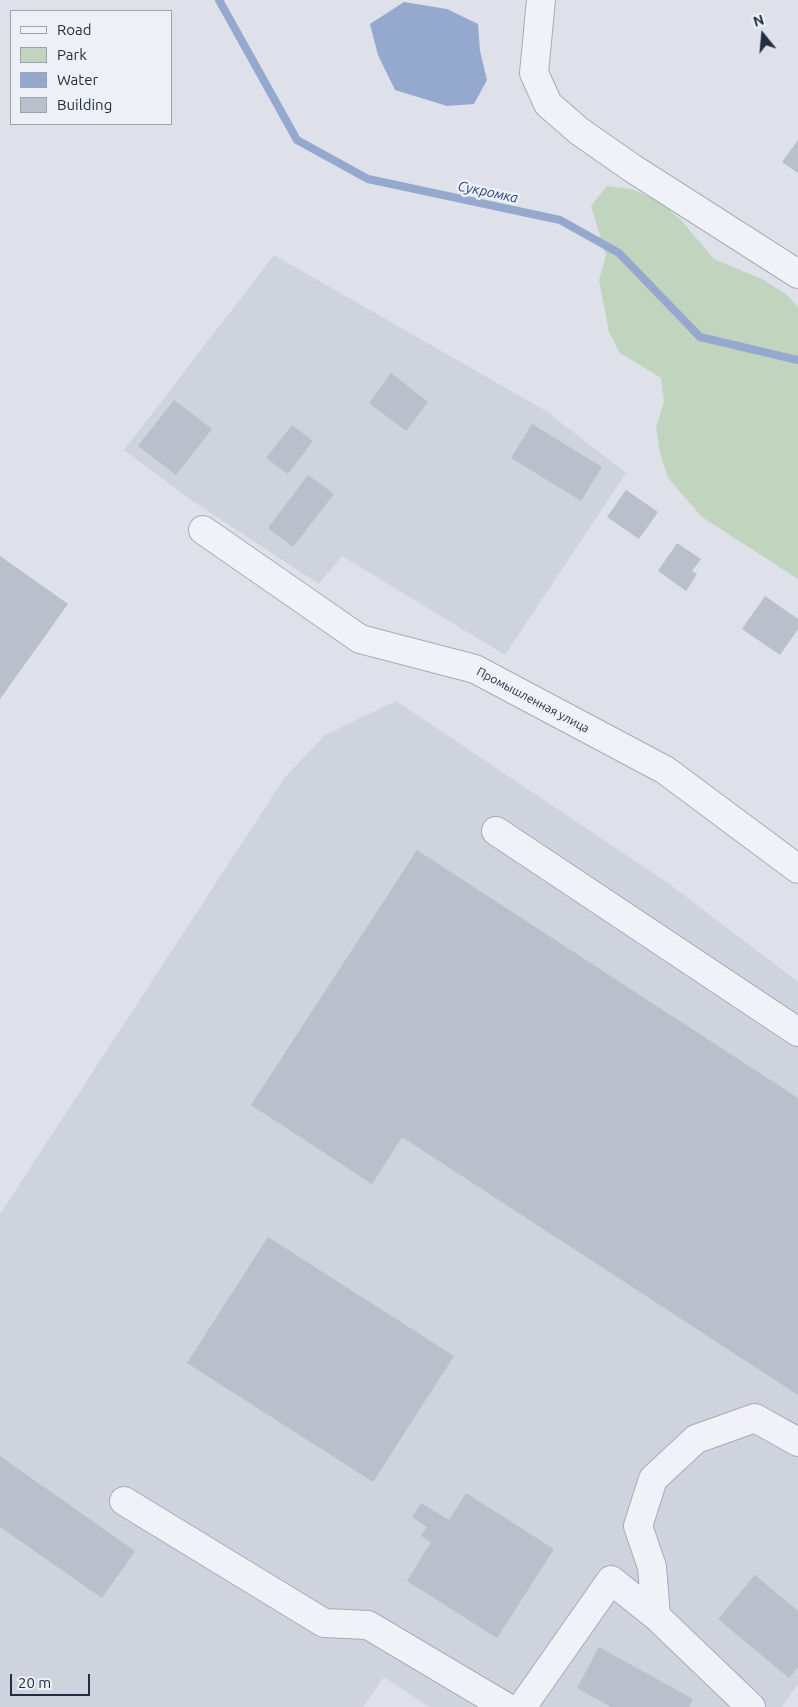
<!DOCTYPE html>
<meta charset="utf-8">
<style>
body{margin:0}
#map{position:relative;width:798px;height:1707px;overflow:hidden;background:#dee1e9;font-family:Ubuntu,sans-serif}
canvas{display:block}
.legend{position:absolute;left:10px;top:10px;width:162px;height:115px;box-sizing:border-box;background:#edf0f6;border:1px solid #9da2ae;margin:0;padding:6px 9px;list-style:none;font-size:15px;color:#252c41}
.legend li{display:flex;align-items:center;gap:10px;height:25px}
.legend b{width:25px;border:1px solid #9da2ae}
.north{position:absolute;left:738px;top:10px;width:50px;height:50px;-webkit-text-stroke:4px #edf0f6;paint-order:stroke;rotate:343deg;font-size:14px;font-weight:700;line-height:20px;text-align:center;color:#252c41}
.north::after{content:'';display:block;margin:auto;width:18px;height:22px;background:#252c41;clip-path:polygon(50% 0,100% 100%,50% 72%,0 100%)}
.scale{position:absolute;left:10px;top:1674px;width:80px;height:22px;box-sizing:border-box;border:2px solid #252c41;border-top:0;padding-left:6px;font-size:15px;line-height:18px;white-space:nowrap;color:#252c41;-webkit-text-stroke:4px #edf0f6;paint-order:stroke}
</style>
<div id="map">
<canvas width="798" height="1707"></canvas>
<ul class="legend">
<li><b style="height:6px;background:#f1f2f7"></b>Road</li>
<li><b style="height:14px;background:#c1d4be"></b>Park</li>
<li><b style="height:14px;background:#95a8cd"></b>Water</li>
<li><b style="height:14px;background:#babfcc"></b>Building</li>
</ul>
<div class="north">N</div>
<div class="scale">20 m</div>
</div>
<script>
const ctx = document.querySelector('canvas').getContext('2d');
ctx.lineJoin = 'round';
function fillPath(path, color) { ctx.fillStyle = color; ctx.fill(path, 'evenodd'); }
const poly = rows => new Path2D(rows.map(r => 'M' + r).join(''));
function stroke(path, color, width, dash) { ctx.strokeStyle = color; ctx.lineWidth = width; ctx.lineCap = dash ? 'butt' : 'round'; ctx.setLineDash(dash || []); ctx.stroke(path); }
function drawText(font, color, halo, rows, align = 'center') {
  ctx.font = font + ' Ubuntu,sans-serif'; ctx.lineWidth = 5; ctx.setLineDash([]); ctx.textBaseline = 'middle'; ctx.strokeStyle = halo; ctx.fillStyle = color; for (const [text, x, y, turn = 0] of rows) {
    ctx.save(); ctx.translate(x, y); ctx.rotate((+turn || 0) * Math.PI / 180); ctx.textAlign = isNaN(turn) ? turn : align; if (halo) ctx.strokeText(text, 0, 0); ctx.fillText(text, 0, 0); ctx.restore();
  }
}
const built = poly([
 [274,255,546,411,626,473,505,655,342,556,319,584,194,502,124,450],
 [396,701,668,883,798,982,798,1684,782,1707,429,1707,384,1677,363,1707,0,1707,0,1214,285,777,325,735]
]);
const green = poly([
 [607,186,632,189,658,201,680,219,714,259,764,280,787,295,798,307,798,579,702,517,668,478,660,453,656,427,664,402,661,378,620,353,609,332,599,280,606,255,591,206]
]);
const water = poly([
 [404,2,447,9,478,24,480,51,487,80,474,104,447,106,395,90,378,55,370,24]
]);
const stream = poly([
 [219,0,297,140,368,179,560,220,619,253,700,337,798,360]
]);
const building = poly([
 [798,140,798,173,782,162],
 [391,373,428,402,406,431,369,403],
 [174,400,212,429,176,475,138,446],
 [532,424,602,467,581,501,511,458],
 [292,425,313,441,288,474,266,458],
 [308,475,334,494,293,547,268,528],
 [626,490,658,512,639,539,607,517],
 [677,543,701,559,692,571,697,574,686,591,658,571],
 [0,556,68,604,0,699],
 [765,596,798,619,798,629,780,655,742,629],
 [417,850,798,1098,798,1395,402,1137,372,1184,251,1105],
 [268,1237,454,1356,373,1482,187,1363],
 [0,1456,135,1551,102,1598,0,1527],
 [466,1493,554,1549,497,1638,407,1581,431,1542,421,1536,427,1527,412,1517,421,1503,449,1520],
 [755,1575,798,1611,798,1667,789,1678,718,1619],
 [599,1647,693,1699,689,1707,611,1707,577,1688]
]);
const minor = poly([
 [541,0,534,73,548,104,579,131,632,168,798,274],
 [203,530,360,639,475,669,665,770,798,869],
 [496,831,798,1032],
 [124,1501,324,1623,368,1625,506,1707],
 [522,1707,611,1580,656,1616],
 [751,1707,656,1616,652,1567,638,1526,653,1479,696,1439,755,1418,798,1442]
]);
const streetNames = [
 ["Промышленная улица",533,700,28]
];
const waterNames = [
 ["Сукромка",488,192,12]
];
fillPath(built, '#cfd3de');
fillPath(green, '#c1d4be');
fillPath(water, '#95a8cd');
stroke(stream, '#95a8cd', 8);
fillPath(building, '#babfcc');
stroke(minor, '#a6abb7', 30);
stroke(minor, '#f1f2f7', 28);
drawText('12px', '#252c41', '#edf0f6', streetNames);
drawText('italic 14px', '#2c4479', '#edf0f6', waterNames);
</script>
